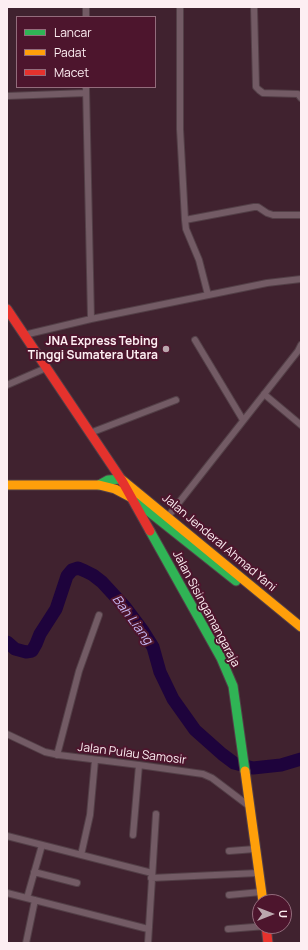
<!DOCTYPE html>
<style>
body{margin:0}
#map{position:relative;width:308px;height:950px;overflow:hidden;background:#40222f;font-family:Manrope,sans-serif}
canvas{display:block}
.frame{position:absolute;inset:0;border:8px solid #fdeef2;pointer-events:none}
.legend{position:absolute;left:16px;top:16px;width:140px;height:72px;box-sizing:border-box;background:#4d152d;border:1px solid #936c7c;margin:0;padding:5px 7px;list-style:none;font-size:12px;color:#fdeef2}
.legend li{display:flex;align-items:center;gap:8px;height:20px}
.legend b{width:20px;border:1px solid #936c7c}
.north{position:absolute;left:252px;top:894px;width:40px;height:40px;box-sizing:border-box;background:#4d152d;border:1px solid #936c7c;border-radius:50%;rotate:90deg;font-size:11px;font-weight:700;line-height:16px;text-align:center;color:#fdeef2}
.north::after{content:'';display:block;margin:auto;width:14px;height:18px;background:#bba7ae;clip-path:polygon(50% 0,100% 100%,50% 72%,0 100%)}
</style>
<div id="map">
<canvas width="308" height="950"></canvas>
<div class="frame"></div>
<ul class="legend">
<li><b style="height:5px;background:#30b455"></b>Lancar</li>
<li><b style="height:5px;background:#ff9f0a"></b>Padat</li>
<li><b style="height:5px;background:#e5322d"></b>Macet</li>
</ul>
<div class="north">U</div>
</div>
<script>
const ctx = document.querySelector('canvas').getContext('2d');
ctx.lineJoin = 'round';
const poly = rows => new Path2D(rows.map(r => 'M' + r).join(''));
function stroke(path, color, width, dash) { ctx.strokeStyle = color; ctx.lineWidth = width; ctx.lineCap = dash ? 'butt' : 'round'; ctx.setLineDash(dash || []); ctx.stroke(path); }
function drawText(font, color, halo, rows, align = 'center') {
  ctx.font = font + ' Manrope,sans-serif'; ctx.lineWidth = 4; ctx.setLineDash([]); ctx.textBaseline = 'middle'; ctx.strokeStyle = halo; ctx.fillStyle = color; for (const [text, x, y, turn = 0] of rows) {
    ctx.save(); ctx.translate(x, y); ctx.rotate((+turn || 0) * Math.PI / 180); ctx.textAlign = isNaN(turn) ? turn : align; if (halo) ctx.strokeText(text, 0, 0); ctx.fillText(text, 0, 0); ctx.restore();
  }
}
const river = poly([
 [7,642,15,649,26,652,32,651,36,644,40,634,56,609,67,576,72,570,78,568,85,571,93,575,102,582,125,607,143,631,153,647,160,672,173,699,195,730,222,754,234,763,253,768,281,765,301,759]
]);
const street = poly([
 [86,7,86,17],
 [180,7,180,129,185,220,186,229,199,260,208,295],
 [254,7,256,87,259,90,263,93,298,94,301,98],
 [86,87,91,319],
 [7,96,86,93],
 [185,220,254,207,258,207,267,213,273,215,301,215],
 [24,335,91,319,267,283,301,279],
 [195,340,243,420],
 [7,385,46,368],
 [264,394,301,425],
 [90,433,176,400],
 [166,519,298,351,301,345],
 [7,734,45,752,59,755,139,765,203,774,212,778,249,806],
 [57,755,79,671,99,615],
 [133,835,139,765],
 [7,836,152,873],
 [229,851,255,849],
 [81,855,90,815,95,760],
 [34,872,77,883],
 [151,878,258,873],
 [7,893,148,929],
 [229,895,261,892],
 [27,898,42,845],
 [228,929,266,926],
 [26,943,35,900],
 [148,943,156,814]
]);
const fast = poly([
 [99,485,108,480,121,479],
 [133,499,236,581],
 [150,531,221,658,233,686,245,771]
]);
const slow = poly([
 [121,479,301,627],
 [7,485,99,485,115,489,132,498],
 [245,771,263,902]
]);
const jam = poly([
 [7,309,121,479,150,531],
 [266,926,268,943]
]);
const markers = [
 [166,349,4,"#bba7ae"]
];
const poiNames = [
 ["JNA Express Tebing",158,342],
 ["Tinggi Sumatera Utara",158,356]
];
const streetNames = [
 ["Jalan Jenderal Ahmad Yani",219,543,40],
 ["Jalan Sisingamangaraja",206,609,62],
 ["Jalan Pulau Samosir",132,754,7]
];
const waterNames = [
 ["Bah Liang",132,620,53]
];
stroke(river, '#1e033c', 13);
stroke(street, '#533f47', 8);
stroke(fast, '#533f47', 11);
stroke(slow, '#533f47', 11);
stroke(jam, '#533f47', 11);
stroke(street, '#735b65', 6);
stroke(fast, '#30b455', 9);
stroke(slow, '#ff9f0a', 9);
stroke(jam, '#e5322d', 9);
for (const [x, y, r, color] of markers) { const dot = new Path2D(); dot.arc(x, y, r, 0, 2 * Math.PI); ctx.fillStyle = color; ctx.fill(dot); stroke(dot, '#4d152d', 1.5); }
drawText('bold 12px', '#fdeef2', '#4d152d', poiNames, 'right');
drawText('12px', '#fdeef2', '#4d152d', streetNames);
drawText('italic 13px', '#c5b5f0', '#4d152d', waterNames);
</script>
